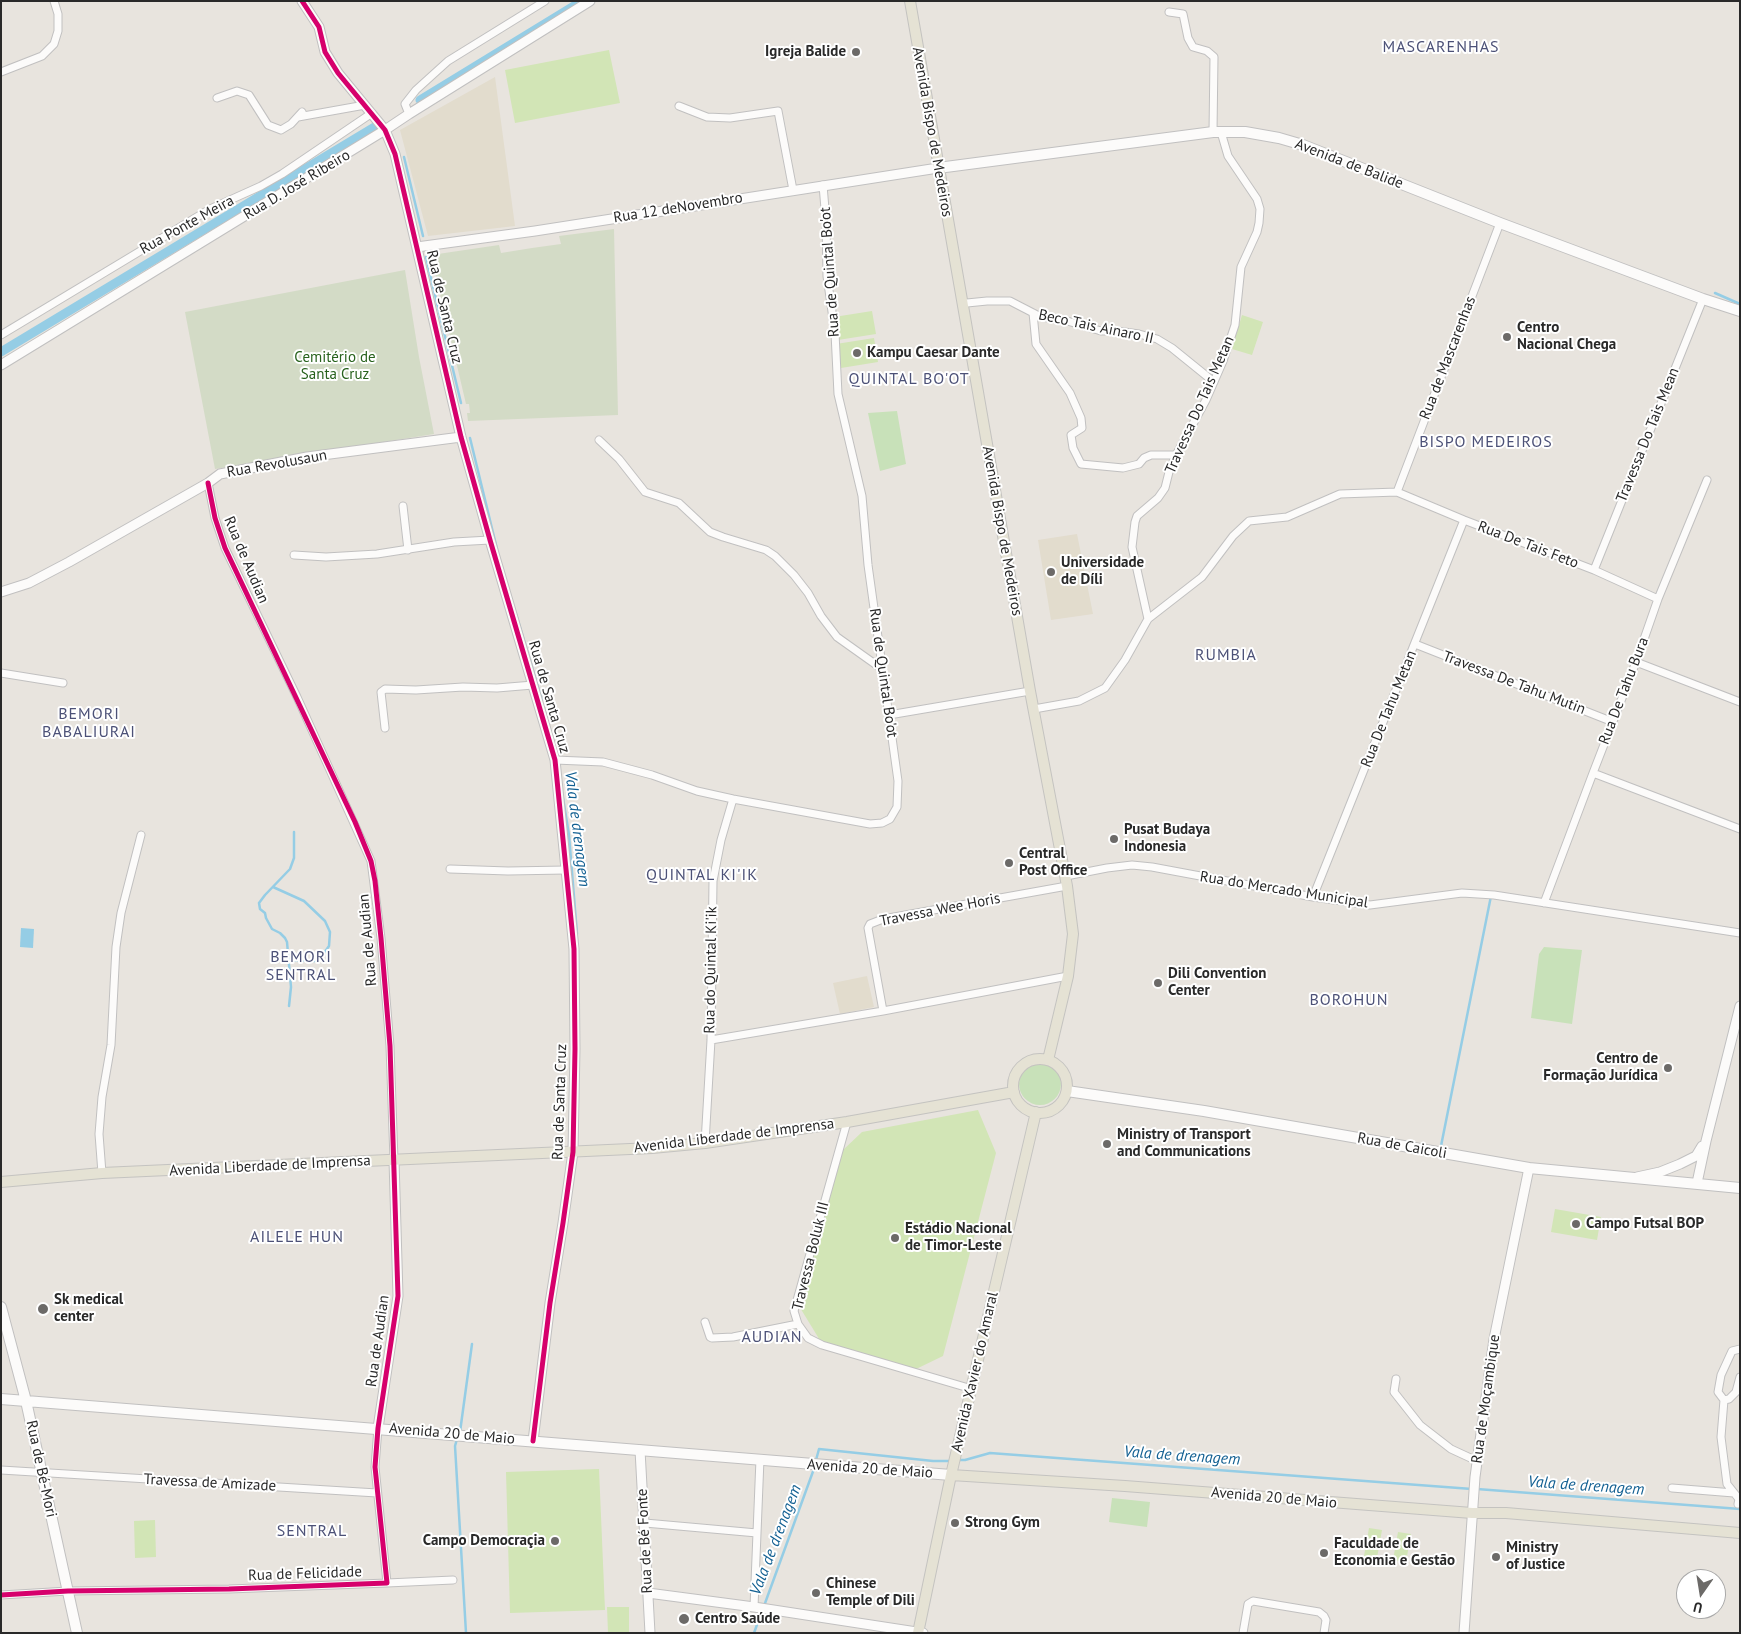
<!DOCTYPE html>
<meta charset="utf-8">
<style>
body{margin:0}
#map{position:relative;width:1741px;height:1634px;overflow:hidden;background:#e8e4de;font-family:"PT Sans",sans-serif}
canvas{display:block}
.frame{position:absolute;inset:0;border:2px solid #292929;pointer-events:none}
.north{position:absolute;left:1676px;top:1569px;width:50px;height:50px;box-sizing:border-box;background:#fff;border:1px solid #a9a9a9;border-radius:50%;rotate:193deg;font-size:14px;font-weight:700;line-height:20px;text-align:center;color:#292929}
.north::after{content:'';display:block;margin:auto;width:18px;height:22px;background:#6c6a68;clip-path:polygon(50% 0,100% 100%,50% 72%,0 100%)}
</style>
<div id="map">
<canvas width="1741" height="1634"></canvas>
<div class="frame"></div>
<div class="north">U</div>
</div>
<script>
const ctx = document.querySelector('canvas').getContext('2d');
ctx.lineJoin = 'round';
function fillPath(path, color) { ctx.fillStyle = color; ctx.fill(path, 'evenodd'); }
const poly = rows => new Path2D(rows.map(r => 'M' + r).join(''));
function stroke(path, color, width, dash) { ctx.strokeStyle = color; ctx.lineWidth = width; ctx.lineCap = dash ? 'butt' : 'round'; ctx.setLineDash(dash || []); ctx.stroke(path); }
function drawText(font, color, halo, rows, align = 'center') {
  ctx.font = font + ' "PT Sans",sans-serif'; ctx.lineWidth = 4; ctx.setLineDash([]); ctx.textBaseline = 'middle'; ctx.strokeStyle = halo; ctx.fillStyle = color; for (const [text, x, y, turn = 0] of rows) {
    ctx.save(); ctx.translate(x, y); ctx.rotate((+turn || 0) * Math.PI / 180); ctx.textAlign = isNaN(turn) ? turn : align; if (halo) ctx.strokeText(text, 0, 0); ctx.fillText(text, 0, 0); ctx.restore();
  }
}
const education = poly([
 [495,77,515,226,428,236,400,130],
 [1077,534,1093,614,1051,620,1038,540],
 [867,976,874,1007,840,1014,833,983]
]);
const green = poly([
 [897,411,906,464,880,471,868,413],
 [1544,947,1582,950,1572,1024,1531,1018,1539,954],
 '1019 1084a21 21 0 1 1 42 0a21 21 0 1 1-42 0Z',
 [1112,1498,1150,1502,1147,1527,1109,1522]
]);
const cemetery = poly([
 [614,229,618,415,468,421,467,413,470,413,469,404,466,404,431,255,499,245,501,253,532,248,561,244,559,236],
 [405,270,419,357,434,434,215,469,185,312]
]);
const pitch = poly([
 [609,50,620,103,515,123,505,70],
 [872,311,876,334,838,340,834,317],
 [1242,315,1263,322,1252,355,1232,349],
 [874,338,878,362,841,368,836,344],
 [978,1110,996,1153,943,1356,914,1370,821,1342,799,1306,843,1150,862,1132],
 [1555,1209,1601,1217,1597,1240,1551,1232],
 [599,1469,605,1610,510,1613,506,1472],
 [155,1520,156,1557,135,1558,134,1521],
 [1369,1528,1382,1530,1377,1558,1364,1556],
 [1398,1532,1411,1534,1406,1562,1393,1560],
 [607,1607,629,1607,629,1633,608,1633]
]);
const water = poly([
 [21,928,34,929,33,948,20,947]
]);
const stream = poly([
 [404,157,423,236],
 [426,257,461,403],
 [1715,293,1740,304],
 [470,438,497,549],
 [516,614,542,700],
 [563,798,569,835,577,934],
 [273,887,304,901,325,921,330,932,329,946,322,956,315,961,289,960],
 [289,1006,291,987,287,942,285,938,280,933,272,929,266,918,265,913,260,909,259,903,265,895,290,869,294,858,294,832],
 [1440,1151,1491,896],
 [460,1432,472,1344],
 [457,1439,455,1446,466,1633],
 [816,1460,819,1449,933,1461,951,1461],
 [957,1460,965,1460,990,1453,1472,1489],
 [1477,1489,1740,1509],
 [764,1606,815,1466],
 [754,1633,762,1611]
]);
const canal = poly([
 [420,100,577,4],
 [1,352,376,126]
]);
const minor = poly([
 [1169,12,1183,14,1188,38,1193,47,1207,51,1214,57,1213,132],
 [1,72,42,56,54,44,58,31,58,14,54,1],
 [217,98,237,91,249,95,268,125,281,130,291,124,302,112],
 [679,106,707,117,730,118,778,111,793,190],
 [409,114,405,104,416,90,448,61,545,1],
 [298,117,365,105],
 [967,303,987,301,1010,301,1041,317,1064,320,1101,331,1117,331,1139,334,1157,339,1172,348,1214,382],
 [1033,313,1036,344,1070,393,1081,418,1082,428,1071,435,1073,448,1081,464,1123,468,1139,464,1144,458,1151,455,1176,455],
 [1,335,210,209,261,186,282,174,372,113],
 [599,440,619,459,645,492,679,503,710,532,723,537,766,550,775,556,794,575,808,593,821,616,837,637,882,669],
 [208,483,215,518,225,548,297,697,371,861,381,938,390,1046,394,1160],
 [1397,492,1464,520,1594,570,1658,599],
 [403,506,408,550],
 [294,555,326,557,377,554,454,542,490,540],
 [1594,570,1703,299],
 [1148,619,1132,547,1135,522,1137,516,1158,498,1165,488,1169,472,1176,455,1206,400,1223,361,1235,325,1241,267,1257,232,1259,223,1260,209,1257,199,1228,156,1221,132],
 [1415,644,1613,722],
 [1636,662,1740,702],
 [1,673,63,683],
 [1034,709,1079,701,1105,688,1125,660,1148,619,1202,577,1233,536,1249,521,1287,517,1340,494,1397,492,1500,223],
 [889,715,1030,691],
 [385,728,381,692,385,689,416,690,463,687,497,688,533,685],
 [555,760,603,762,652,775,697,791,733,799,870,824,882,823,890,819,897,807,898,781,868,565,862,496,838,394,835,333,827,276,826,221,823,185],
 [1593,773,1740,829],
 [450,869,508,871,566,870],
 [1066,876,1107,868,1132,865,1152,867,1313,897,1370,905,1462,893,1494,895,1740,933],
 [1313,897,1464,520],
 [1544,903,1593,773,1636,662,1658,599,1707,480],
 [883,1011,868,928,870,924,883,919,1067,886],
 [711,1040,883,1011,1068,976],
 [847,1122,794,1311,798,1324,808,1338,822,1345,972,1389],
 [705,1143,711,1040,713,881,721,840,733,799],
 [102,1173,99,1134,102,1097,111,1045,116,947,121,913,141,835],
 [705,1322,710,1337,712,1338,733,1337,798,1324],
 [1740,1349,1732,1351,1721,1375,1718,1392,1724,1400,1729,1399,1736,1392,1740,1377],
 [1396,1379,1394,1392,1420,1425,1451,1449,1477,1461],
 [1724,1400,1721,1437,1727,1484,1739,1499,1738,1504],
 [1,1470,377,1493],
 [1672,1488,1734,1493],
 [645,1523,757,1533],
 [387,1583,453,1580],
 [1,1595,68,1591,229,1589,387,1583,375,1467,378,1428],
 [754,1607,760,1459],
 [1243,1633,1248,1604,1253,1601,1319,1612,1324,1616,1326,1620,1324,1633]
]);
const tertiary = poly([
 [302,1,319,27,325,52,338,73,385,130,395,154,461,437,490,540,555,760,574,949,575,1049,573,1152,563,1223,550,1303,533,1441],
 [417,247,535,231,938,168],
 [1,365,385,130,409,114,590,1],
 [1,592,29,583,69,562,208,483,220,474,307,457,461,437],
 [1637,1177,1660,1172,1680,1164,1696,1156,1702,1146],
 [1697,1183,1706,1141,1740,1006],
 [378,1428,398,1296,394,1160],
 [640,1450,650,1633],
 [648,1593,754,1607,923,1633],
 [1464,1633,1475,1477,1494,1339,1529,1168]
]);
const secondary = poly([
 [938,168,1213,132,1245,132,1279,138,1303,145,1500,223,1703,299,1740,311],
 [1067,1091,1204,1111,1529,1168,1740,1188],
 [1,1307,26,1401,77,1633],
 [1,1399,951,1475]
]);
const primary = poly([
 [910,1,1030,691,1067,886,1073,934,1068,976,1048,1060],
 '1013 1086a27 27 0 1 1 54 0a27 27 0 1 1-54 0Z',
 [1,1182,102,1173,652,1148,705,1143,847,1122,1014,1092],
 [951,1475,1125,1486,1472,1513,1506,1513,1740,1533],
 [918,1633,951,1475,1036,1112]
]);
const cycleway = poly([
 [302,1,319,27,325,52,338,73,385,130,395,154,461,437,490,540,555,760,574,949,575,1049,573,1152,563,1223,550,1303,533,1441],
 [1,1595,68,1591,229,1589,387,1583,375,1467,378,1428,398,1296,390,1046,381,938,375,881,371,861,355,822,225,548,215,518,208,483]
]);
const markers = [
 [856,52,5,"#6c6a68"],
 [1507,337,5,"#6c6a68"],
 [857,353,5,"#6c6a68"],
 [1051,572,5,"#6c6a68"],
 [1114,839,5,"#6c6a68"],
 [1009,863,5,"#6c6a68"],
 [1158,983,5,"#6c6a68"],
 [1668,1068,5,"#6c6a68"],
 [1107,1144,5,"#6c6a68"],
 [1576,1224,5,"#6c6a68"],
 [895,1238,5,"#6c6a68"],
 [43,1309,6,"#6c6a68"],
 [955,1523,5,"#6c6a68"],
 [555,1541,5,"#6c6a68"],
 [1324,1553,5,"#6c6a68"],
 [1496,1557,5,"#6c6a68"],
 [816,1593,5,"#6c6a68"],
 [684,1619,6,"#6c6a68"]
];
const poiNames = [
 ["Igreja Balide",846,52,"right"],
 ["Centro",1517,328],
 ["Nacional Chega",1517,345],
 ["Kampu Caesar Dante",867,353],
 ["Universidade",1061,563],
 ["de Díli",1061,580],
 ["Pusat Budaya",1124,830],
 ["Indonesia",1124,847],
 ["Central",1019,854],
 ["Post Office",1019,871],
 ["Dili Convention",1168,974],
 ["Center",1168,991],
 ["Centro de",1658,1059,"right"],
 ["Formação Jurídica",1658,1076,"right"],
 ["Ministry of Transport",1117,1135],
 ["and Communications",1117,1152],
 ["Campo Futsal BOP",1586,1224],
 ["Estádio Nacional",905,1229],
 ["de Timor-Leste",905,1246],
 ["Sk medical",54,1300],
 ["center",54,1317],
 ["Strong Gym",965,1523],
 ["Campo Democraçia",545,1541,"right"],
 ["Faculdade de",1334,1544],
 ["Economia e Gestão",1334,1561],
 ["Ministry",1506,1548],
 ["of Justice",1506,1565],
 ["Chinese",826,1584],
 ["Temple of Dili",826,1601],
 ["Centro Saúde",695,1619]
];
const streetNames = [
 ["Avenida Bispo de Medeiros",932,132,80],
 ["Avenida de Balide",1349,164,21],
 ["Rua D. José Ribeiro",297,185,-31],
 ["Rua 12 deNovembro",678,208,-9],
 ["Rua Ponte Meira",187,225,-29],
 ["Rua de Quintal Bo'ot",830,272,-94],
 ["Rua de Santa Cruz",444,307,77],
 ["Beco Tais Ainaro II",1096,327,12],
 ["Rua de Mascarenhas",1448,358,-69],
 ["Travessa Do Tais Metan",1200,405,-66],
 ["Travessa Do Tais Mean",1648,435,-68],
 ["Rua Revolusaun",277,464,-10],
 ["Avenida Bispo de Medeiros",1002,531,80],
 ["Rua De Tais Feto",1528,545,21],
 ["Rua de Audian",246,560,67],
 ["Rua de Quintal Bo'ot",883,673,82],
 ["Travessa De Tahu Mutin",1514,683,21],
 ["Rua De Tahu Bura",1624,691,-69],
 ["Rua de Santa Cruz",549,697,74],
 ["Rua De Tahu Metan",1389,709,-68],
 ["Rua do Mercado Municipal",1284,890,9],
 ["Travessa Wee Horis",940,910,-11],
 ["Rua de Audian",368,940,-95],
 ["Rua do Quintal Ki'ik",711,970,-89],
 ["Rua de Santa Cruz",560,1102,-88],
 ["Avenida Liberdade de Imprensa",734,1136,-7],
 ["Rua de Caicoli",1402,1146,10],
 ["Avenida Liberdade de Imprensa",270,1166,-3],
 ["Travessa Boluk III",811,1256,-76],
 ["Rua de Audian",378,1341,-82],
 ["Avenida Xavier do Amaral",975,1372,-77],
 ["Rua de Moçambique",1486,1399,-82],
 ["Avenida 20 de Maio",452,1434,5],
 ["Rua de Bé-Mori",41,1469,78],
 ["Avenida 20 de Maio",870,1469,4],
 ["Travessa de Amizade",210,1483,3],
 ["Avenida 20 de Maio",1274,1498,5],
 ["Rua de Bé Fonte",645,1541,-93],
 ["Rua de Felicidade",305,1574,-2]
];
const parkNames = [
 ["Cemitério de",335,358],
 ["Santa Cruz",335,375]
];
const neighbourhoodNames = [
 ["MASCARENHAS",1441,47],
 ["QUINTAL BO'OT",909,379],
 ["BISPO MEDEIROS",1486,442],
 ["RUMBIA",1226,655],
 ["BEMORI",89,714],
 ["BABALIURAI",89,732],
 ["QUINTAL KI'IK",702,875],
 ["BEMORI",301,957],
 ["SENTRAL",301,975],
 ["BOROHUN",1349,1000],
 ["AILELE HUN",297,1237],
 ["AUDIAN",772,1337],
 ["SENTRAL",312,1531]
];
const waterNames = [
 ["Vala de drenagem",577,829,83],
 ["Vala de drenagem",1182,1456,4],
 ["Vala de drenagem",1586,1486,4],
 ["Vala de drenagem",776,1540,-69]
];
fillPath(education, '#e2dccd');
fillPath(green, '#c8e1b9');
fillPath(cemetery, '#d3dbc6');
fillPath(pitch, '#d2e5b6');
fillPath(water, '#95cde5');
stroke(stream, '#95cde5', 2.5);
stroke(canal, '#95cde5', 9);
stroke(minor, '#c1c0c0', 9);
stroke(tertiary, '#c1c0c0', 11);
stroke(secondary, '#c1c0c0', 12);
stroke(primary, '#c4c3c0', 12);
stroke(minor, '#fcfbfa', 7);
stroke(tertiary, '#fcfbfa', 9);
stroke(secondary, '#fcfbfa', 10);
stroke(primary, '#e5e2d4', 10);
stroke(cycleway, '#d6006c', 5);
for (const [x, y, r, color] of markers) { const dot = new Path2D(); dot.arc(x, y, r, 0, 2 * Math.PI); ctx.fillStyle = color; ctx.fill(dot); stroke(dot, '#fff', 2); }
drawText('bold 15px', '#292929', '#fff', poiNames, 'left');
drawText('15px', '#292929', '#fff', streetNames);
drawText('15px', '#28621d', '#fff', parkNames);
ctx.letterSpacing = '1px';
drawText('16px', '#4c5177', '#fff', neighbourhoodNames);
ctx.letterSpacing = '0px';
drawText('italic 16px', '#136092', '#fff', waterNames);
</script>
